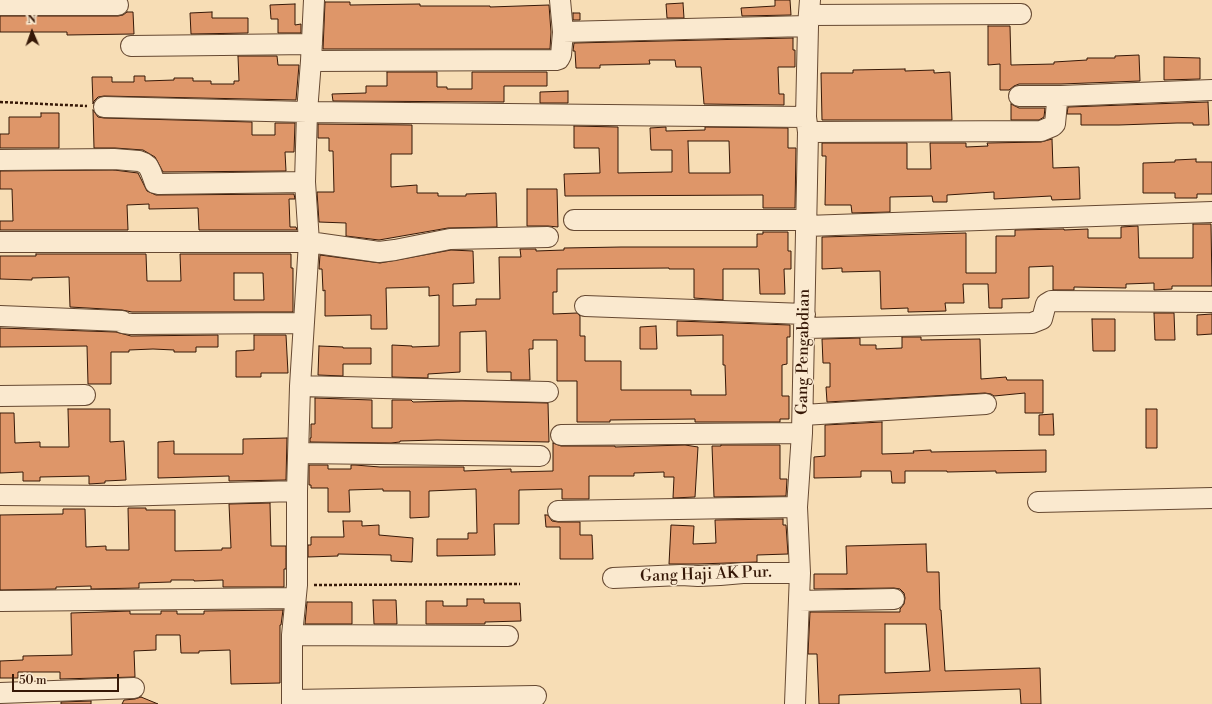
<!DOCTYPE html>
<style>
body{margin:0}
#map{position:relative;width:1212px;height:704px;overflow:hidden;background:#f7ddb5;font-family:"Libre Bodoni",serif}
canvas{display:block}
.north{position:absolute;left:12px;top:12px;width:40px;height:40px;-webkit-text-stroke:3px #fae9cf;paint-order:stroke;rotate:358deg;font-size:11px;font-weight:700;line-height:16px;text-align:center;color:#361807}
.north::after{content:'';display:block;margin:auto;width:14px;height:18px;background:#361807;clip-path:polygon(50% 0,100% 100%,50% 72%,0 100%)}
.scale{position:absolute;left:12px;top:674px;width:107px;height:18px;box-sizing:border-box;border:2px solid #361807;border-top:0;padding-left:5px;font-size:12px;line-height:14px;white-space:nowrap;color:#361807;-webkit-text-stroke:3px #fae9cf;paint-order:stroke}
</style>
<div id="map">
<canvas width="1212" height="704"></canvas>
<div class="north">N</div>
<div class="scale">50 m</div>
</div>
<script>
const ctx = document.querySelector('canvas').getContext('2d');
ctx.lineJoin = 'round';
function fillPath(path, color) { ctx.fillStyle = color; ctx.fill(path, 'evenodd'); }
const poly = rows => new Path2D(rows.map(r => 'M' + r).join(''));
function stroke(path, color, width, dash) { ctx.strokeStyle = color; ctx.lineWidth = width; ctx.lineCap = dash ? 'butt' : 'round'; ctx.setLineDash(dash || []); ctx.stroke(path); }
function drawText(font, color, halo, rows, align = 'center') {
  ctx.font = font + ' "Libre Bodoni",serif'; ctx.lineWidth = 3; ctx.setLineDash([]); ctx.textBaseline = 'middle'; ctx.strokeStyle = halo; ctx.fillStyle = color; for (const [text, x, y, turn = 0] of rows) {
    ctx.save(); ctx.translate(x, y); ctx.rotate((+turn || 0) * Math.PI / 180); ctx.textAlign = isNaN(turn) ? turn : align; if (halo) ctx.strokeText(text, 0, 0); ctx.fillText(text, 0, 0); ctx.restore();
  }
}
const building = poly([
 [775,0,790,0,791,15,742,16,741,8,775,6,775,0],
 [325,2,350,2,350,5,420,4,420,6,490,6,490,7,549,5,551,32,550,49,323,49,325,2],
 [683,3,684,18,667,18,666,4,683,3],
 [295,4,295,25,301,24,301,33,278,33,278,19,271,19,270,5,295,4],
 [127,12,133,12,134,34,67,35,67,32,0,32,0,16,118,16,123,15,127,12],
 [212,12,212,18,248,18,248,33,191,34,190,13,212,12],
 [573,13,580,13,580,20,573,20,573,13],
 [988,26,1010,26,1011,65,1054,64,1054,62,1087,60,1087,58,1115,58,1115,56,1139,55,1140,81,1061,84,1019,84,1014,86,1009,90,1000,90,1000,64,988,65,988,26],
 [793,38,793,50,795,50,795,67,778,67,779,94,784,94,784,105,704,104,701,67,676,67,675,60,649,60,650,64,600,65,600,68,576,68,575,51,573,51,574,43,793,38],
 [238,56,277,56,278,65,299,65,296,100,104,96,98,97,94,101,93,104,92,77,112,77,112,82,134,82,134,76,145,76,145,81,174,80,174,78,193,78,193,81,211,81,211,84,234,84,234,81,239,81,238,56],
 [1164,57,1200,58,1200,79,1164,80,1164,57],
 [905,69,905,71,934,70,934,73,950,72,952,120,822,120,821,73,853,73,853,70,905,69],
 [387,72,437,72,437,87,447,87,447,89,472,89,472,72,547,72,547,86,504,86,504,102,333,101,332,94,366,93,366,86,387,86,387,72],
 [568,91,568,103,540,103,540,92,568,91],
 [1208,102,1209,125,1193,125,1193,123,1177,123,1119,125,1081,125,1081,114,1067,114,1068,107,1208,102],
 [1011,104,1019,108,1045,108,1044,117,1039,120,1011,120,1011,104],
 [93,110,98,117,104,118,252,122,252,135,275,135,275,123,295,123,294,152,285,152,286,171,163,172,155,157,143,150,115,148,94,148,93,110],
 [41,113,59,113,59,148,0,148,0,134,9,134,9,117,41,117,41,113],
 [318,124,412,125,412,154,391,154,391,187,417,185,417,193,438,193,438,196,466,196,466,194,496,193,497,227,448,228,379,240,346,236,346,223,319,222,317,192,334,192,333,151,329,151,329,138,318,138,318,124],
 [574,126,618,127,618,173,672,172,672,150,651,150,650,128,666,127,666,131,705,130,705,127,788,128,788,148,796,148,795,208,763,208,763,195,565,196,564,174,600,173,599,148,574,148,574,126],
 [688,141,729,141,730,173,689,173,688,141],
 [1052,139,1053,168,1079,167,1080,199,1052,200,1051,196,994,199,994,192,947,195,947,202,933,202,932,196,890,197,890,212,852,213,851,205,825,205,826,156,822,156,822,143,907,143,907,169,931,169,930,143,966,143,966,147,988,146,987,143,1041,142,1052,139],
 [1196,159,1196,162,1212,162,1212,194,1197,194,1197,198,1175,198,1175,193,1143,193,1143,163,1175,162,1175,160,1196,159],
 [114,170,138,173,147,191,156,195,294,194,295,199,289,199,290,227,296,227,297,230,199,230,198,208,149,209,149,204,127,205,128,230,0,230,0,221,13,221,12,189,0,189,0,171,114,170],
 [527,189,557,189,558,227,548,226,527,226,527,189],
 [1193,224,1211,224,1212,286,1172,286,1172,289,1154,290,1154,283,1126,284,1126,288,1074,287,1074,290,1053,290,1053,266,1029,267,1029,298,1002,299,1002,308,989,308,988,284,963,284,964,303,945,303,946,311,908,312,908,308,881,309,880,271,842,272,842,268,822,269,822,237,966,233,966,273,996,273,996,236,1015,236,1015,230,1064,229,1064,230,1088,229,1088,238,1121,238,1121,227,1138,226,1139,258,1193,258,1193,224],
 [763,232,788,232,788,251,791,251,791,269,784,269,785,294,760,294,759,269,723,269,723,300,694,298,694,269,669,269,669,268,557,269,557,292,553,292,553,314,577,313,580,316,580,336,585,336,585,361,621,361,621,390,691,390,691,395,726,395,725,365,723,365,723,335,677,336,677,321,790,325,790,337,787,337,787,364,782,365,782,396,789,396,789,419,780,419,780,422,695,422,695,419,610,420,610,422,577,422,577,381,557,381,557,340,533,340,533,349,529,349,530,380,511,380,511,372,487,372,486,331,460,332,460,372,428,374,428,378,392,377,392,345,412,346,412,347,439,346,439,295,429,296,429,287,386,288,387,329,371,329,371,315,325,316,325,290,323,291,322,269,319,269,320,255,380,263,451,250,473,251,474,283,453,284,453,306,476,305,476,299,500,299,499,257,521,257,520,249,536,249,536,251,564,250,564,248,621,247,757,247,757,234,763,234,763,232],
 [36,254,146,254,147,281,181,281,180,254,291,254,291,268,293,268,293,312,132,312,122,310,70,307,69,277,32,278,32,280,0,279,0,256,36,256,36,254],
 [234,273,263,273,264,300,234,300,234,273],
 [1154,313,1174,313,1175,340,1155,340,1154,313],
 [1212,314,1212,334,1197,335,1197,315,1212,314],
 [1092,319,1115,319,1115,351,1093,351,1092,319],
 [656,326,657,349,640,349,640,327,656,326],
 [0,328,116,332,131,336,218,335,218,347,196,347,196,352,174,352,174,350,153,349,129,350,129,352,111,352,111,384,88,384,87,346,0,347,0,328],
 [254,335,286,335,288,373,261,373,261,377,236,377,236,351,254,350,254,335],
 [902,337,921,337,921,340,980,339,981,379,1006,377,1007,380,1043,380,1043,413,1025,413,1025,393,994,396,991,394,985,393,827,402,826,387,830,387,830,363,823,363,822,339,860,338,860,345,876,345,876,349,902,348,902,337],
 [319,346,343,347,343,348,371,348,371,364,343,364,343,376,318,375,319,346],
 [315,398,372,400,372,428,392,428,392,400,411,400,413,402,462,401,548,403,549,442,437,440,400,441,400,442,391,443,310,442,310,438,311,438,311,424,315,424,315,398],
 [68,409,110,409,110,442,124,441,126,480,105,481,105,483,89,484,89,476,40,477,40,481,23,481,23,472,0,473,0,413,14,413,15,443,40,442,40,447,69,447,68,409],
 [1146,409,1157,409,1157,448,1146,448,1146,409],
 [1053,414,1054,435,1039,435,1039,415,1053,414],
 [882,422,882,454,914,453,913,451,931,450,931,452,1046,450,1046,472,996,473,996,471,947,472,947,471,905,471,905,483,892,483,891,471,861,471,861,477,814,478,814,457,825,456,825,425,882,422],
 [287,438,286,480,229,481,229,476,158,478,158,442,174,441,174,454,243,454,243,439,287,438],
 [553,443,561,446,615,446,615,447,685,445,698,447,695,497,673,498,674,477,664,477,664,472,634,473,634,476,589,476,589,499,562,499,562,489,519,490,519,524,494,524,495,555,437,556,437,539,468,539,468,533,477,533,476,489,429,491,429,517,410,518,410,491,383,491,383,489,349,490,350,512,328,512,328,488,311,488,311,485,309,485,309,465,328,465,328,469,351,469,351,465,355,465,380,467,464,467,464,471,511,469,511,472,553,471,553,443],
 [721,445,780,445,780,479,787,479,786,496,714,497,712,446,721,446,721,445],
 [270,503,271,546,286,546,286,569,284,569,284,587,223,587,223,580,194,581,194,580,171,580,171,582,139,583,139,588,91,589,91,586,56,587,56,589,0,590,0,515,63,514,63,509,85,509,86,547,106,546,106,550,129,550,128,508,146,508,146,510,175,510,175,551,222,550,222,548,231,548,229,504,270,503],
 [545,515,548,515,552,521,558,522,580,522,580,535,592,535,593,559,560,559,560,527,546,527,545,515],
 [783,519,783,525,786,525,788,554,757,555,757,562,698,564,669,564,671,525,694,526,693,544,716,543,715,520,783,519],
 [343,521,362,521,362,526,379,525,379,535,413,538,412,562,391,561,391,555,338,554,338,556,308,557,308,545,311,545,311,537,344,537,343,521],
 [926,544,927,572,939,572,940,610,941,610,945,671,1040,668,1041,704,1021,704,1020,689,839,695,839,704,819,704,817,654,808,654,810,612,900,612,900,609,904,604,905,598,904,593,900,589,894,588,814,589,814,574,847,574,846,546,926,544],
 [885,624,926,624,930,671,885,673,885,624],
 [467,599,484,599,484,603,520,603,521,621,485,622,485,624,426,624,426,601,443,601,443,606,467,606,467,599],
 [373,600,396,600,397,624,374,624,373,600],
 [307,602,352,602,352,624,305,624,307,602],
 [283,610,281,625,280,625,280,683,231,684,230,650,199,651,199,653,181,653,180,635,156,635,156,650,134,651,135,677,60,679,60,672,18,672,18,678,0,678,0,661,23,660,23,656,72,655,71,613,130,611,130,614,161,614,161,611,177,611,177,614,204,614,204,611,283,610],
 [141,697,158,704,122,704,124,700,135,699,141,697],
 [91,701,91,704,61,704,61,702,91,701]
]);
const path = poly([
 [0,102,87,106],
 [314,585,520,584]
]);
const minor = poly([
 [560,0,563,32,808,26],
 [0,5,118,5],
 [809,15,1021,14],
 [131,46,312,44],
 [311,61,556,60,559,59,561,55,563,32],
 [1019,96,1061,96,1212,90],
 [104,107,307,112,806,117],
 [808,132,1041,131,1053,126,1055,124,1057,102,1058,99,1061,96],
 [0,160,114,159,139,161,144,163,148,166,151,172,155,183,159,184,305,182],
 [574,220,806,220],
 [806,226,1212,212],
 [0,242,309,242,379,252,395,250,450,239,548,237],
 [585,306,805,314],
 [0,316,122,321,123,323,131,324,304,323],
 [805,328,1032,323,1042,319,1046,304,1051,301,1212,302],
 [300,386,548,392],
 [0,396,85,395],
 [803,415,986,404],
 [561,435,802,433],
 [299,453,540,456],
 [0,495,117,496,297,491],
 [1038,502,1212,498],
 [558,511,797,507],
 [613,578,681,575,698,576,720,575,743,573,800,573],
 [0,601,295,598],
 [799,601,894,599],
 [292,635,508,636],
 [0,693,134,688],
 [292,700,536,696],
 [292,704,292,635,297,585,297,491,300,386,309,242,305,182,307,112,311,61,314,0],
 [795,704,800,573,797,507,802,433,808,132,806,117,808,26,810,0]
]);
const streetNames = [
 ["Gang Pengabdian",804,352,-89],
 ["Gang Haji AK Pur.",706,575,-2]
];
fillPath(building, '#de9669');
stroke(building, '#361807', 1);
stroke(minor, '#664932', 22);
stroke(path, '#361807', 2.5, [3, 2]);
stroke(minor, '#fae9cf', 20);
drawText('16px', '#361807', '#fae9cf', streetNames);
</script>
